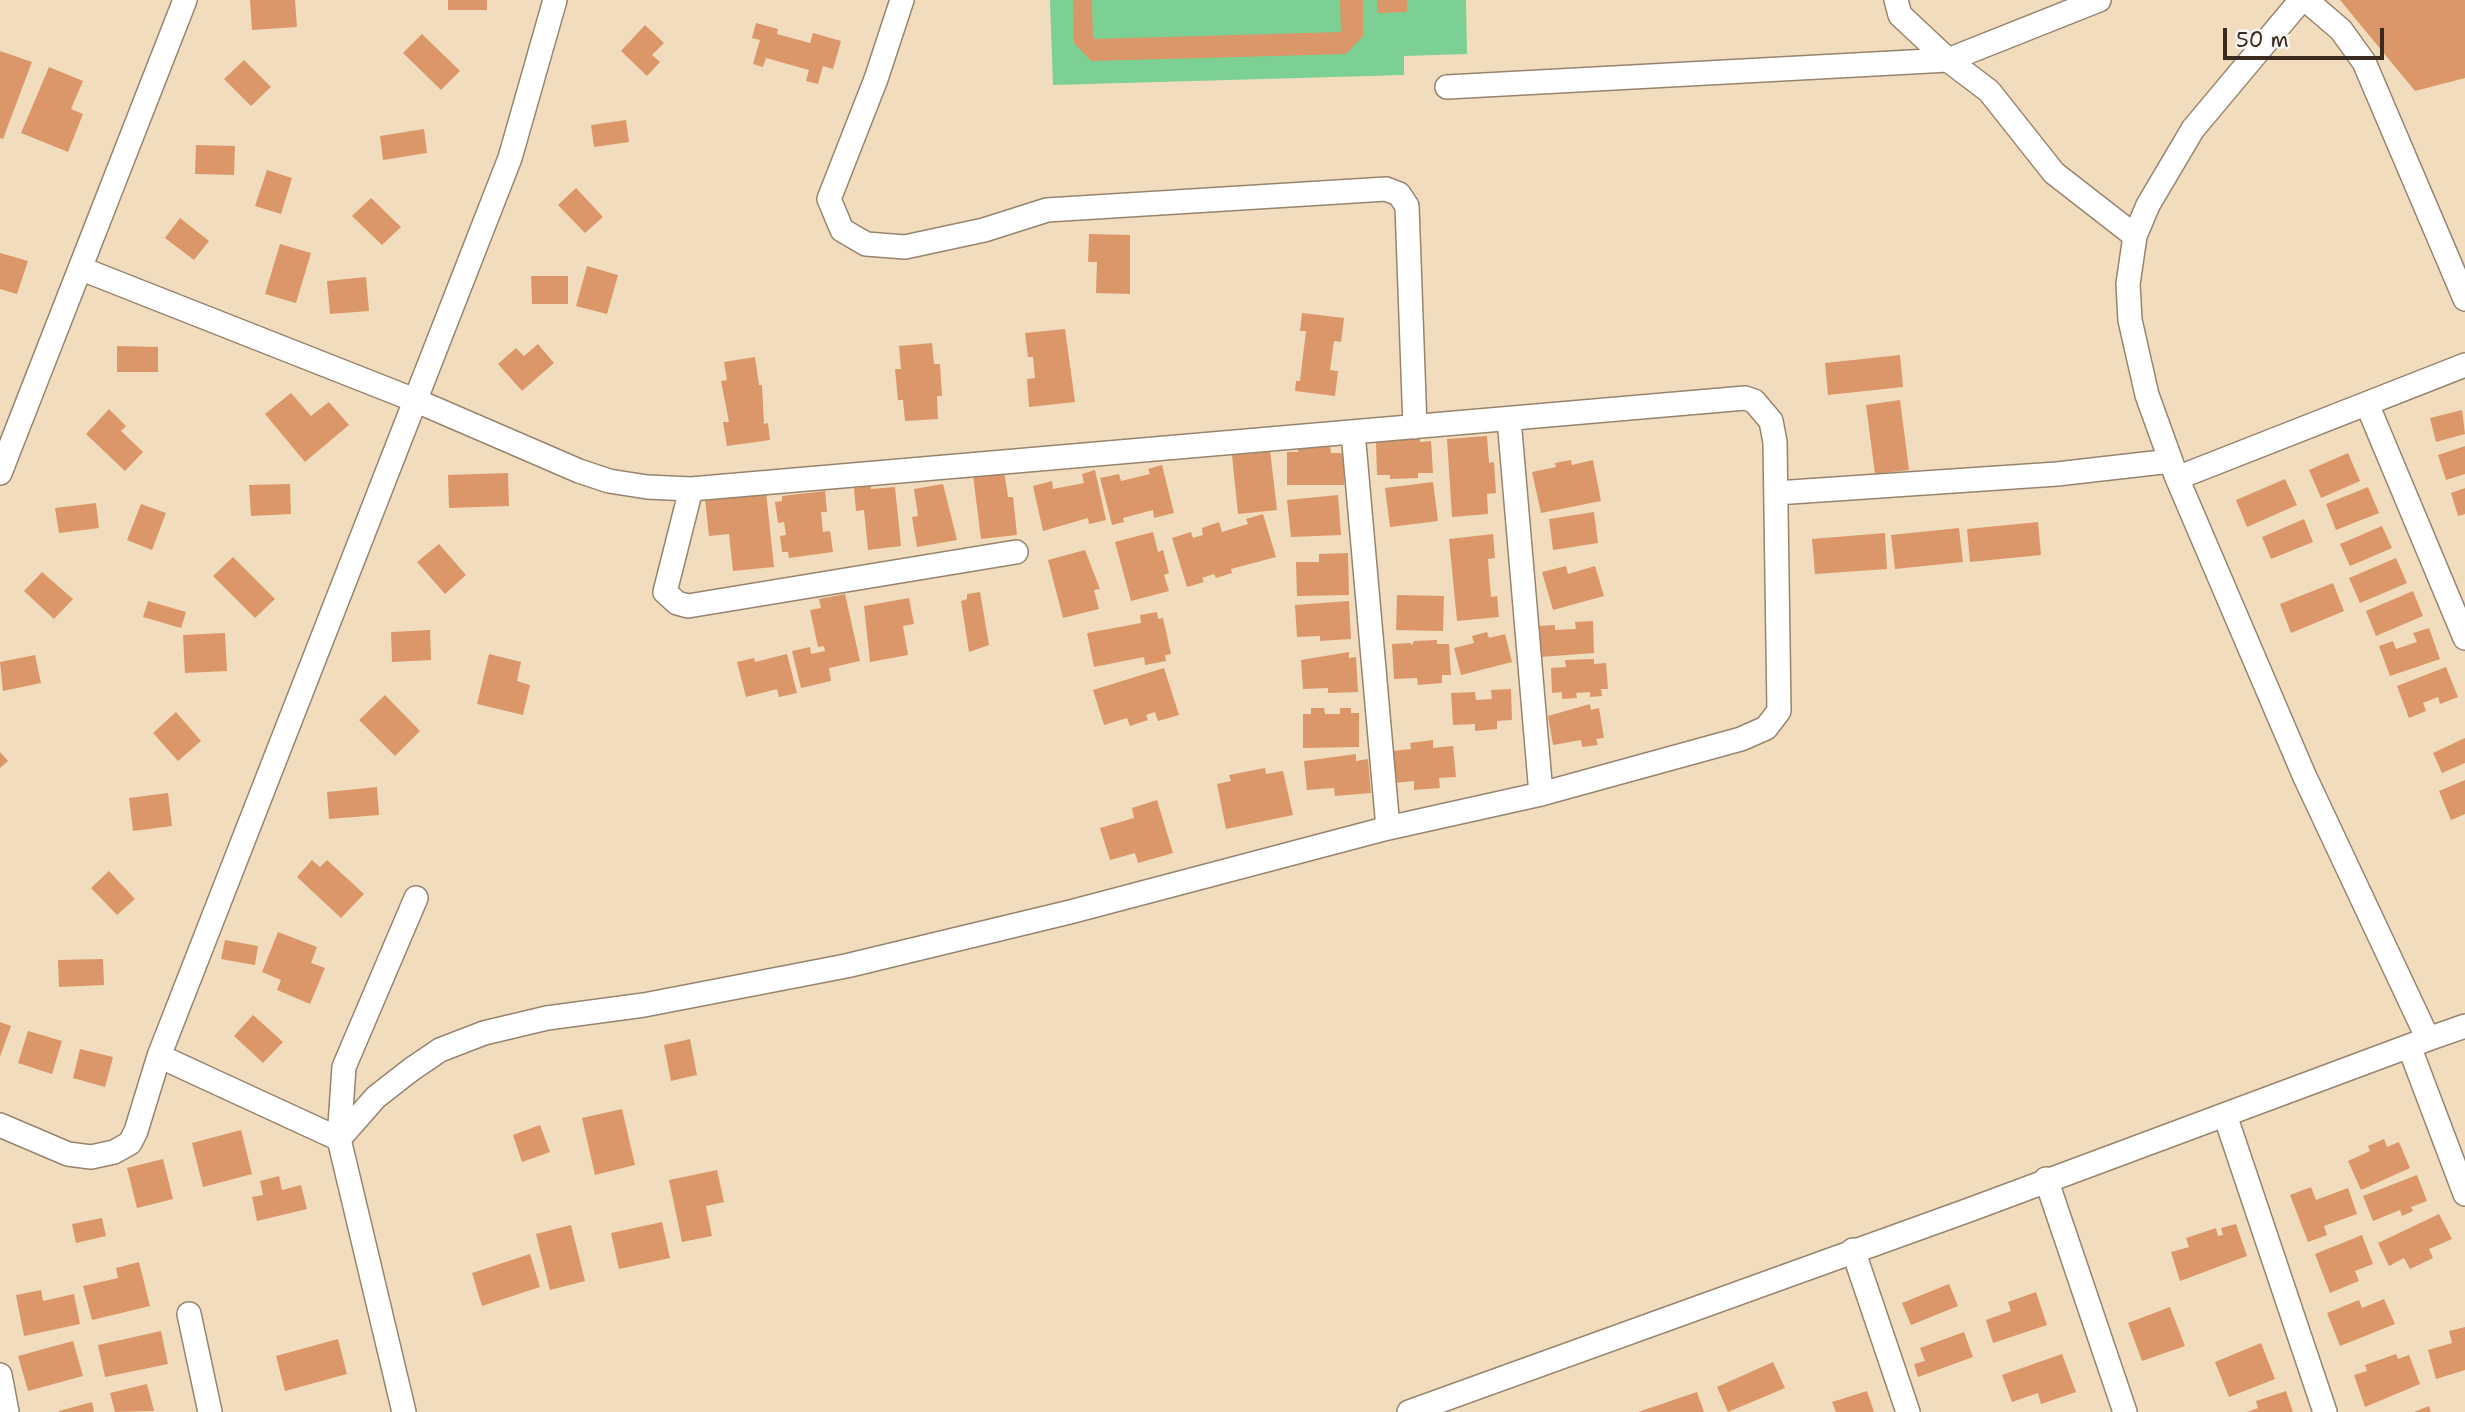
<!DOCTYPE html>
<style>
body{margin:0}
#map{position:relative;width:2465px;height:1412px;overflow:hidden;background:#f1ddbd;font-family:"Shantell Sans",sans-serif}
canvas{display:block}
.scale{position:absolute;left:2223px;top:28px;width:161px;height:32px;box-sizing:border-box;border:4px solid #3b2a1e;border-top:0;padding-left:9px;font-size:21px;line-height:24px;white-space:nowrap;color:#3b2a1e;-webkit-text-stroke:5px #f6f6f2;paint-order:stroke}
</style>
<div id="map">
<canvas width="2465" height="1412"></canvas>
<div class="scale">50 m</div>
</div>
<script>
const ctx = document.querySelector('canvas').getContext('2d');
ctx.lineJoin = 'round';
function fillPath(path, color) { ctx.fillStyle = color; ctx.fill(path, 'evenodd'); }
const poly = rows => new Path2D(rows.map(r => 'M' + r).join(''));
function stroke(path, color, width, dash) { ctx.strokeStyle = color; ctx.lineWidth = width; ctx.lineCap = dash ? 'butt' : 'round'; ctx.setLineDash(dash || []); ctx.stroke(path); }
const green = poly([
 [1050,0,1466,0,1467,54,1404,56,1404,75,1053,85]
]);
const building = poly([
 [250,0,295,0,297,27,252,30],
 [448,0,487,0,487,10,448,10],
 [1073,0,1092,0,1093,39,1341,32,1340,0,1363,0,1363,36,1346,54,1091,61,1074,43],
 [1377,0,1407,0,1407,12,1377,13],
 [2340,0,2465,0,2465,78,2415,91],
 [756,23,778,29,777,34,810,43,813,33,841,41,833,69,823,66,818,84,806,81,809,70,766,58,763,67,753,64,760,40,752,38],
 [645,25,664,43,652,55,660,62,647,76,621,51],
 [422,34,460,71,441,90,403,53],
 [0,51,32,62,3,139,0,138],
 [244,60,271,87,251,106,224,79],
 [49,67,83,81,71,109,83,114,68,152,21,133],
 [626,120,629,142,594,147,591,125],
 [424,129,427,153,383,160,380,136],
 [196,145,235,146,234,175,195,174],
 [267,170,292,178,281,214,255,206],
 [576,188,603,217,585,233,558,205],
 [371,198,401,227,382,245,352,216],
 [180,218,209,241,194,260,165,238],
 [1089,234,1130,235,1130,294,1096,293,1097,262,1088,262],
 [280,244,311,253,296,303,265,294],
 [0,253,28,261,17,294,0,289],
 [587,266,618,275,607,314,576,306],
 [531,276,568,276,568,304,532,304],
 [366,277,369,311,330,314,327,281],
 [1302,313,1344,318,1341,342,1334,341,1330,370,1338,371,1335,396,1295,391,1296,381,1300,381,1306,331,1300,331],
 [1065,329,1075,402,1029,407,1027,379,1035,378,1033,357,1028,357,1025,333],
 [932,343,934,364,940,364,942,396,937,396,938,419,905,421,903,400,898,400,895,369,901,369,899,346],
 [538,344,554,363,522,391,498,364,516,348,524,356],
 [117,346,158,347,158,372,117,372],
 [1900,355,1903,387,1828,395,1825,363],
 [755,357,759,385,762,385,764,424,768,423,770,440,727,446,723,422,729,422,721,381,727,380,724,362],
 [291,393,311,416,329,402,349,425,305,462,265,414],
 [1900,400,1909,470,1875,474,1866,405],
 [109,409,126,426,121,431,143,452,125,471,86,434],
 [2462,410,2465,434,2436,442,2430,418],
 [1487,436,1489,463,1494,462,1496,493,1487,494,1488,514,1452,517,1447,439],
 [1420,438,1420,442,1431,441,1433,473,1418,473,1418,478,1390,479,1390,475,1377,475,1376,442],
 [1298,446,1330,446,1331,453,1344,453,1344,485,1287,485,1287,452,1298,452],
 [2465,446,2465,474,2446,480,2438,455],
 [1270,450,1277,510,1238,514,1232,455],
 [2348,453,2360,481,2321,498,2309,470],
 [1571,460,1572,465,1593,460,1601,501,1541,513,1532,472,1556,467,1555,463],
 [1162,465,1174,513,1154,518,1153,510,1123,518,1124,522,1112,525,1100,478,1119,474,1121,481,1150,474,1148,469],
 [1095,470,1106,520,1089,524,1088,518,1043,531,1033,486,1052,481,1053,489,1084,483,1082,474],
 [1004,471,1008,497,1013,497,1017,535,981,539,973,475],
 [508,473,509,506,449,508,448,475],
 [2285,479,2297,505,2247,527,2236,500],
 [1433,482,1438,521,1390,527,1385,488],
 [290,484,291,514,251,516,249,485],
 [943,484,957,540,917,547,912,517,918,516,914,489],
 [871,486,871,489,895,487,901,546,868,550,864,510,856,511,854,488],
 [2368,487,2379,513,2336,530,2326,504],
 [2465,488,2465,514,2458,516,2451,493],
 [825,491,827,512,821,512,823,532,830,531,833,552,789,558,788,552,782,552,780,536,786,535,784,522,778,523,775,502,782,501,782,496],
 [766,492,774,567,733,571,729,534,709,536,705,499],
 [1338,495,1341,535,1291,537,1287,500],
 [96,503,99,528,59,533,55,508],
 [141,504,166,513,152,550,127,540],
 [1594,512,1598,543,1553,550,1549,519],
 [1263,514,1276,557,1231,569,1232,573,1216,578,1214,574,1202,578,1204,582,1187,587,1172,538,1191,532,1193,538,1203,535,1202,528,1219,522,1222,532,1248,524,1246,519],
 [2304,519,2313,542,2271,559,2262,537],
 [2038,522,2041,555,1970,562,1967,529],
 [2382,526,2392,548,2350,566,2340,544],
 [1959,528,1963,562,1895,569,1891,535],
 [1153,532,1158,552,1163,550,1169,573,1164,575,1169,591,1131,601,1115,542],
 [1885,533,1887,569,1815,574,1812,539],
 [1493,534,1495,558,1488,559,1491,597,1497,596,1499,617,1457,621,1449,539],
 [439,544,466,575,445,594,417,562],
 [1085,550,1100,589,1094,590,1099,609,1063,618,1048,560],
 [1348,553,1349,595,1297,596,1296,562,1319,562,1319,554],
 [233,557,275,599,255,618,213,576],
 [2396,558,2407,583,2360,603,2349,578],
 [1566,566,1568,574,1595,566,1604,596,1553,610,1542,572],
 [42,572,73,599,54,619,24,591],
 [2333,583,2344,611,2291,633,2280,604],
 [2413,591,2423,616,2376,636,2366,611],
 [980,592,989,645,969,652,961,601,967,599,967,594],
 [845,594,860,661,829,668,831,681,801,688,792,651,810,647,811,654,825,651,824,646,818,647,810,610,821,608,819,599],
 [1397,595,1444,596,1443,631,1396,630],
 [909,598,914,624,903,626,908,655,870,662,864,606],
 [148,601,186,612,181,628,143,617],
 [1349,601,1351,639,1320,641,1320,636,1297,637,1295,605],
 [1157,612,1158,619,1163,618,1171,654,1165,655,1166,661,1145,665,1144,657,1094,667,1087,633,1141,623,1140,615],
 [1593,621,1594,653,1540,657,1538,626,1555,625,1555,630,1576,629,1575,622],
 [2429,628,2440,659,2390,676,2379,646,2393,641,2396,649,2417,642,2413,633],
 [430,630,431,660,392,662,391,632],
 [1487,632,1489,638,1505,634,1512,662,1461,675,1454,648,1474,643,1472,636],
 [225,633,227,671,185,673,183,635],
 [1437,640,1437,644,1449,644,1451,675,1442,675,1442,683,1418,685,1417,678,1394,679,1392,644,1411,643,1411,646,1414,641],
 [1349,652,1349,658,1356,657,1358,692,1328,693,1328,688,1303,689,1301,660],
 [489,654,521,662,517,681,530,685,523,715,477,704],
 [787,654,797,693,779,697,777,689,746,697,737,662,754,658,755,662],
 [35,655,41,683,3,691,0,662],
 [1594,659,1594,664,1606,663,1608,689,1601,689,1602,696,1590,697,1590,692,1576,693,1577,698,1562,699,1562,692,1552,693,1551,668,1566,667,1565,660],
 [2446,667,2458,697,2440,704,2438,697,2423,703,2426,711,2409,718,2397,686],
 [1164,668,1179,715,1158,721,1155,712,1146,715,1148,720,1130,726,1127,718,1104,725,1093,690],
 [1511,689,1512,720,1497,721,1497,729,1475,731,1475,724,1453,725,1451,693,1475,692,1476,700,1492,699,1491,690],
 [385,695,420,731,395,756,359,720],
 [1590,704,1591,710,1599,708,1604,738,1596,739,1598,745,1582,747,1581,740,1553,745,1548,716],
 [1311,708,1324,708,1325,714,1340,714,1340,708,1351,708,1351,713,1359,713,1359,747,1303,748,1303,714,1311,714],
 [176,712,201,741,178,761,153,733],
 [2465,738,2465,763,2442,773,2433,753],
 [1433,740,1433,748,1453,746,1456,777,1439,778,1440,788,1414,790,1414,781,1395,783,1392,751,1411,749,1410,743],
 [0,752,8,761,0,768],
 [1356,754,1356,761,1368,759,1371,793,1335,796,1334,788,1307,790,1304,761],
 [1265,768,1266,774,1283,771,1293,815,1226,829,1217,784,1231,781,1229,775],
 [2465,780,2465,814,2451,820,2439,791],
 [377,787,379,815,329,819,327,792],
 [168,793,172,826,133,831,129,798],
 [1157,800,1173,853,1138,863,1135,853,1110,860,1100,828,1134,818,1132,808],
 [312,860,320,867,327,860,364,894,341,918,297,877],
 [109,871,135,899,117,915,91,888],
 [278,932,317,947,311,963,325,968,310,1004,277,990,281,980,262,972],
 [225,940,258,946,255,965,221,959],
 [103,959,104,985,59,987,58,960],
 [253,1015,283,1042,263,1063,234,1036],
 [0,1022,11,1026,0,1057],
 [28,1031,62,1041,52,1074,18,1063],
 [690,1039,697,1075,671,1081,664,1045],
 [80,1049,113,1057,105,1087,73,1078],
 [622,1109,635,1165,595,1175,582,1118],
 [540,1125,550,1152,522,1162,513,1135],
 [241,1130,252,1174,203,1187,192,1143],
 [2384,1139,2387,1147,2399,1142,2410,1168,2361,1190,2348,1161,2370,1151,2368,1146],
 [163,1159,173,1199,137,1208,127,1168],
 [717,1170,724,1202,706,1206,712,1236,682,1242,669,1180],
 [2417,1175,2427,1201,2411,1207,2413,1211,2402,1216,2400,1210,2373,1221,2363,1196],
 [279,1176,282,1190,301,1185,307,1209,257,1221,252,1197,263,1195,260,1181],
 [2311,1187,2316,1200,2348,1188,2357,1214,2324,1226,2327,1235,2308,1242,2290,1195],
 [2439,1214,2452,1239,2429,1249,2433,1258,2410,1269,2404,1258,2389,1266,2378,1243],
 [102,1218,106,1236,76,1243,72,1224],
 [662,1222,670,1258,619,1269,611,1233],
 [2236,1224,2247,1256,2180,1281,2171,1252,2189,1247,2186,1238,2216,1228,2218,1236,2223,1235,2221,1228],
 [571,1225,585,1281,550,1290,536,1234],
 [2362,1235,2373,1264,2355,1271,2359,1281,2330,1293,2315,1254],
 [530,1254,540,1287,482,1306,472,1273],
 [139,1262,150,1306,92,1320,83,1286,118,1278,116,1268],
 [1949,1284,1958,1306,1911,1325,1902,1303],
 [41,1290,43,1301,74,1294,80,1324,24,1336,16,1295],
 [2036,1292,2047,1325,1993,1343,1986,1320,2011,1311,2008,1302],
 [2384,1299,2395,1324,2340,1346,2327,1313,2359,1300,2362,1308],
 [2170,1307,2185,1346,2142,1361,2128,1323],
 [2465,1327,2465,1370,2436,1379,2428,1350,2452,1343,2449,1331],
 [161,1331,168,1364,105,1377,98,1345],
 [1964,1332,1973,1357,1918,1377,1914,1364,1925,1361,1920,1348],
 [338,1339,347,1374,285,1391,276,1356],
 [73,1341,83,1376,28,1391,18,1356],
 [2261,1343,2275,1379,2229,1397,2215,1362],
 [2062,1354,2076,1392,2041,1404,2038,1393,2012,1402,2002,1375],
 [2396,1354,2398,1359,2409,1355,2420,1384,2365,1407,2354,1375,2367,1371,2365,1365],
 [1773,1362,1785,1388,1728,1412,1717,1387],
 [147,1384,154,1411,115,1412,110,1393],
 [1867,1391,1874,1412,1836,1412,1832,1402],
 [2286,1391,2293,1412,2247,1412,2258,1408,2256,1401],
 [1697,1392,1704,1412,1638,1412],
 [92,1402,94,1412,59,1412,59,1411],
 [2429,1406,2431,1412,2414,1412]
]);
const minor = poly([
 [902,0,876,79,829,199,842,230,866,244,905,247,984,230,1047,210,1386,189,1399,194,1407,206,1415,427],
 [1896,0,1900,15,1948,60,1989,91,2054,173,2135,236],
 [2306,0,2341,30,2364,62,2465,299],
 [1447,87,1948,60,2099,0],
 [82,269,417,401,579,471,609,481,647,487,691,489,1745,398,1754,401,1771,421,1775,442,1779,711,1766,728,1741,739,1541,794,1388,828,1070,912,846,966,644,1005,547,1018,484,1033,440,1050,412,1069,376,1097,339,1139],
 [2367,404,2465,638],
 [1509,419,1541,794],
 [1353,432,1388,828],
 [0,473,185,0],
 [2177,478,2465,365],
 [691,489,665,592,677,603,688,606,1016,552],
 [1776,493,2057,474,2171,461],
 [2428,1039,2465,1026],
 [2409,1046,2465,1194],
 [159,1056,339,1139],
 [2225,1115,2325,1412],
 [0,1125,68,1154,91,1157,114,1152,130,1143,136,1131,159,1056,510,158,555,0],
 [2046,1179,2125,1412],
 [1853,1250,1908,1412],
 [189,1314,210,1412],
 [0,1375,7,1412],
 [404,1412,339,1139,344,1067,416,898],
 [1409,1412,1969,1210,2428,1039,2304,775,2177,478,2147,395,2130,320,2128,284,2135,236,2148,205,2193,129,2301,0]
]);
fillPath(green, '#7cd093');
fillPath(building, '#db9769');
stroke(minor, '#96846e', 26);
stroke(minor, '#fff', 23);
</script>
